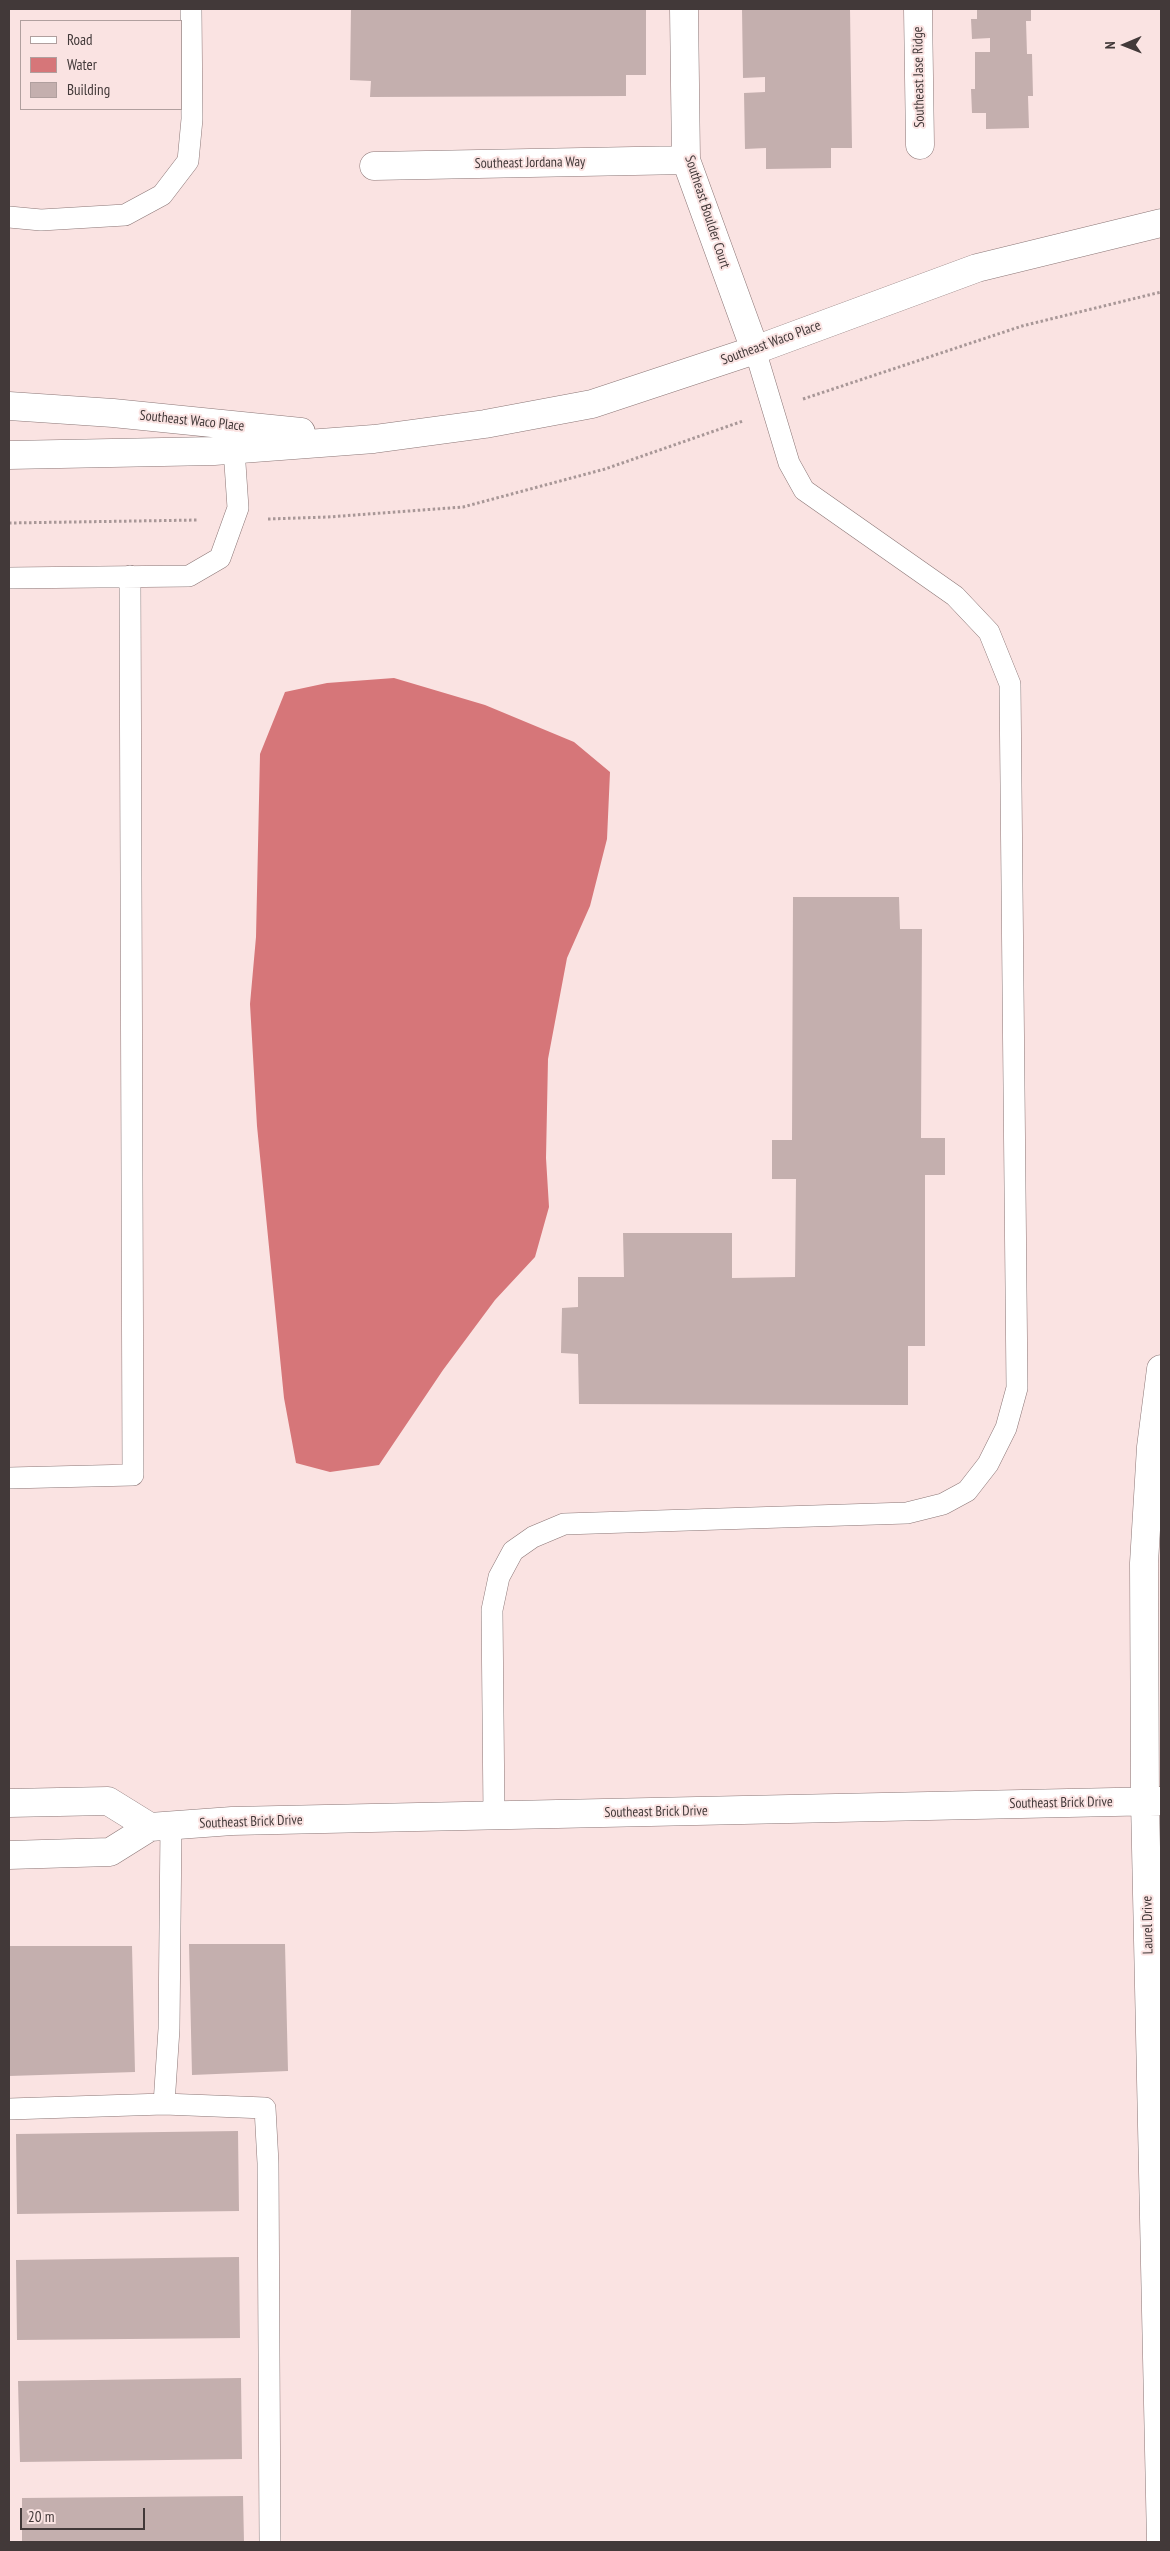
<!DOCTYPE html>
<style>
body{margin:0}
#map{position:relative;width:1170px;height:2551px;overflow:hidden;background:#fae3e2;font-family:"PT Sans Narrow",sans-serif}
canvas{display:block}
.frame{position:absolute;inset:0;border:10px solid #423939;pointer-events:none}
.legend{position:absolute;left:20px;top:20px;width:162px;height:90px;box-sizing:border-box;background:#fae3e2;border:1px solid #b09f9e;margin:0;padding:6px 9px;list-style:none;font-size:15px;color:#423939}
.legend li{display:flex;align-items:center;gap:10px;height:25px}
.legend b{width:25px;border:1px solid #b09f9e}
.north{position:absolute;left:1100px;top:20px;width:50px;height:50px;-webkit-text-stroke:4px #fae3e2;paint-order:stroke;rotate:269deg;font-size:14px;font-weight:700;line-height:20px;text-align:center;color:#423939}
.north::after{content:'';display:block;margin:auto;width:18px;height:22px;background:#423939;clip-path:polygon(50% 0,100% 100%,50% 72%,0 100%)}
.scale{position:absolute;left:20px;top:2508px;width:125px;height:22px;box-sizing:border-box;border:2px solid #423939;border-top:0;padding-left:6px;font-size:15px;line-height:18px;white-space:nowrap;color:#423939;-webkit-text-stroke:4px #fae3e2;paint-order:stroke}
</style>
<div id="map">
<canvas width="1170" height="2551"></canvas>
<div class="frame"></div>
<ul class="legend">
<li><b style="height:6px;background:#fff"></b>Road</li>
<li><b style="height:14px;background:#d67679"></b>Water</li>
<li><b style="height:14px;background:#c4afae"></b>Building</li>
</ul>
<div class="north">N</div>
<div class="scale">20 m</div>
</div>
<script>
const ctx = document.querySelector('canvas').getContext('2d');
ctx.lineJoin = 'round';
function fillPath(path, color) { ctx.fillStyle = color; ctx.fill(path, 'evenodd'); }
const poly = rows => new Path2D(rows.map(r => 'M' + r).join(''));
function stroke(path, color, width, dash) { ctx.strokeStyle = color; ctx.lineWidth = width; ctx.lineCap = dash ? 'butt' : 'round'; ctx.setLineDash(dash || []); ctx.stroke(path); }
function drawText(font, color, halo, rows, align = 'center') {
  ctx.font = font + ' "PT Sans Narrow",sans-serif'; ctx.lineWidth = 4; ctx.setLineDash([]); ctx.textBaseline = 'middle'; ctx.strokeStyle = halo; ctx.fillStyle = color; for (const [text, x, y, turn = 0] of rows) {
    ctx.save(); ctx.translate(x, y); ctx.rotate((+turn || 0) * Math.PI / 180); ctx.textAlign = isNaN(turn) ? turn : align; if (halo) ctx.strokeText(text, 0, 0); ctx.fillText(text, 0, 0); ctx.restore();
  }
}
const water = poly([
 [394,678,485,705,574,742,610,772,607,839,590,906,567,958,548,1059,546,1158,549,1207,535,1257,495,1300,443,1370,379,1465,330,1472,296,1463,284,1398,257,1126,250,1004,256,937,260,754,285,692,327,683]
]);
const building = poly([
 [351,9,646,9,646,75,626,75,626,96,370,97,371,81,350,80],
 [742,9,850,9,852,148,831,148,831,168,766,169,766,148,745,149,744,93,765,92,765,77,743,78],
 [977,9,1031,9,1031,21,1026,21,1027,54,1032,54,1033,96,1028,96,1029,128,986,129,986,113,972,113,971,89,975,89,975,52,990,52,990,38,972,39,971,19,977,19],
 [793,897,899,897,900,929,922,929,921,1138,945,1138,945,1175,925,1175,925,1346,908,1346,908,1405,579,1404,578,1354,561,1353,562,1308,578,1307,578,1277,624,1277,623,1233,732,1233,732,1278,795,1277,796,1179,772,1179,772,1140,792,1140],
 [189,1944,285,1944,288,2071,192,2075],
 [9,1946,132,1946,135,2072,9,2076],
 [238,2131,239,2211,17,2214,16,2134],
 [239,2257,240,2338,17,2340,16,2260],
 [241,2378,242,2459,20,2462,18,2381],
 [243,2496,244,2542,22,2542,22,2498]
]);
const path = poly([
 [803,399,1022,326,1161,292],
 [268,519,328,517,463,507,605,469,743,421],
 [9,523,199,520]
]);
const service = poly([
 [9,217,41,220,125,215,162,195,188,161,192,119,191,9],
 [9,578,189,576,220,558,238,508,234,449],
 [9,1478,133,1475,130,576],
 [494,1816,492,1610,499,1577,513,1551,533,1537,564,1524,907,1513,943,1504,967,1491,988,1464,1006,1428,1017,1388,1010,684,989,632,955,596,804,490,789,463,755,350],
 [164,2104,265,2108,268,2163,270,2542],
 [9,2109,164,2104,169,2029,171,1825]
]);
const minor = poly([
 [684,9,686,160,755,350],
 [918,9,920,145],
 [374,166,686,160],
 [9,406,113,413,301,432],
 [9,455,214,451,374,439,485,424,592,404,755,350,977,268,1161,223],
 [9,1803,108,1801,150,1827],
 [9,1855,110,1852,150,1827,232,1821,1161,1801],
 [1161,2542,1145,1801,1144,1563,1151,1447,1161,1369]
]);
const streetNames = [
 ["Southeast Jase Ridge",919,77,-91],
 ["Southeast Jordana Way",530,163,-1],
 ["Southeast Boulder Court",707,212,72],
 ["Southeast Waco Place",771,343,-20],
 ["Southeast Waco Place",192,421,6],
 ["Southeast Brick Drive",1061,1803,-1],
 ["Southeast Brick Drive",656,1812,-1],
 ["Southeast Brick Drive",251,1822,-2],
 ["Laurel Drive",1148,1925,-91]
];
fillPath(water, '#d67679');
fillPath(building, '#c4afae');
stroke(service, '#8b7676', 22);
stroke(minor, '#8b7676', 29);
stroke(path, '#a89797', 3, [2.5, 2.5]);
stroke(service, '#fff', 21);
stroke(minor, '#fff', 28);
drawText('14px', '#423939', '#fae3e2', streetNames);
</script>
